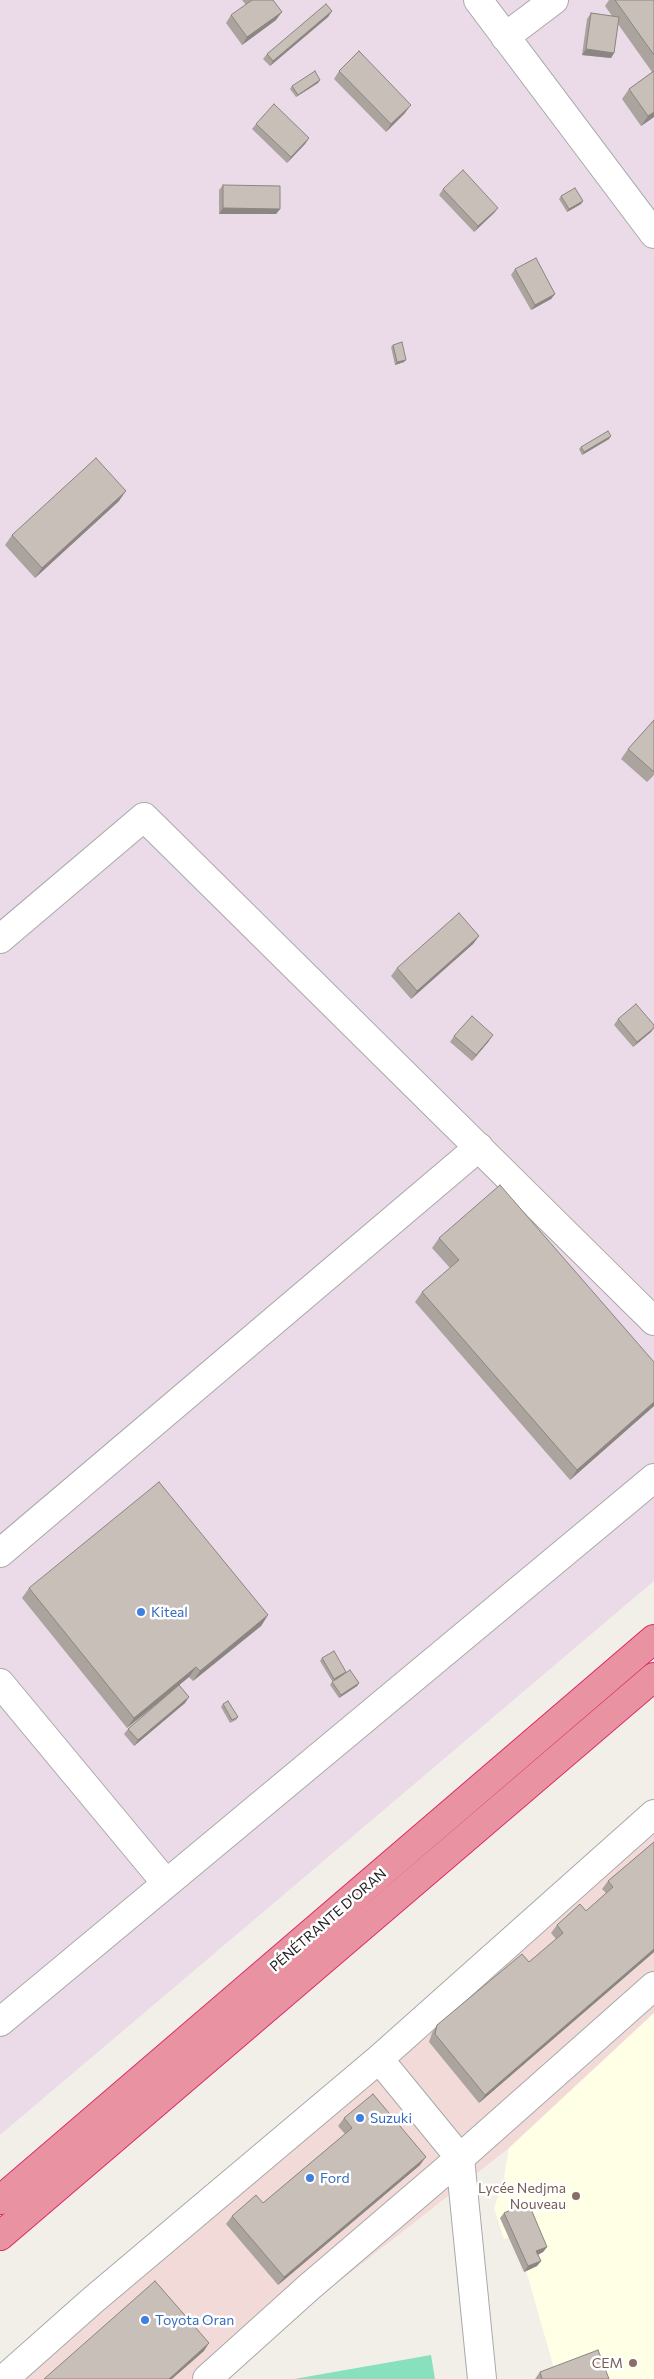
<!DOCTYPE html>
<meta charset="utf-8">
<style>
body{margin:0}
canvas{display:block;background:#f2efe9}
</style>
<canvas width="654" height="2379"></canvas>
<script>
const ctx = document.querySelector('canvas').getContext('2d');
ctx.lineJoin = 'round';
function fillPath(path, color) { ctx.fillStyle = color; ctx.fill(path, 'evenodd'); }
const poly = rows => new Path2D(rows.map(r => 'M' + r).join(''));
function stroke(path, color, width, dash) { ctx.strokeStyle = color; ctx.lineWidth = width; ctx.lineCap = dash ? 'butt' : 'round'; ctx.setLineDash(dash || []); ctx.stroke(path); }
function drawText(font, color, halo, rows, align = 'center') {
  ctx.font = font + ' Commissioner,sans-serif'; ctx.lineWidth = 5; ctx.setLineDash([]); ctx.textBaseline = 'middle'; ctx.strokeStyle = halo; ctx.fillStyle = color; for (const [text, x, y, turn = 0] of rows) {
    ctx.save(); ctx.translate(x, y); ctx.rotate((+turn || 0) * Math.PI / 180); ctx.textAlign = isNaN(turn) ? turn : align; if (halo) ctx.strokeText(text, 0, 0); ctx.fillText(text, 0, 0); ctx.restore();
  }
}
const commercial = poly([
 [654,1812,654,2013,509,2148,215,2379,11,2379]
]);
const industrial = poly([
 [0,0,654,0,654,1581,0,2135]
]);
const education = poly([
 [654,2013,654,2379,557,2379,516,2235,504,2239,494,2208,503,2183,509,2148]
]);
const pitch = poly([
 [431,2355,435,2379,294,2379]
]);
const minor = poly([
 [478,0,654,234],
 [505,37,554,0],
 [0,939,144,817,654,1321],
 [0,1553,479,1147],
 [0,1683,166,1883],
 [0,2022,654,1478],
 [379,2059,460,2158,482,2379],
 [4,2379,93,2300,379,2059,654,1814],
 [207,2379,308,2288,460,2158,654,1986]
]);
const highway = poly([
 [0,2200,654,1639],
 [0,2236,654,1677]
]);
const wall = poly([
 [242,0,273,0,276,20,242,45,226,23,231,15,246,5],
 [609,0,654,0,654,117,641,126,622,99,629,89,652,72,618,24,614,53,611,58,582,55,587,19,591,13,612,16,605,6],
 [332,11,328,17,270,66,263,59,267,54],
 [339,71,405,113,386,132,334,79],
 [320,80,318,83,296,97,290,89,292,86],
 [256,124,309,138,305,144,287,163,252,129],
 [223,185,280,209,276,214,219,214,219,190],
 [443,189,498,208,494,213,474,232,439,195],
 [561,196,583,201,581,204,567,212,559,199],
 [515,269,555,294,551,299,531,310,511,275],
 [393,345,404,362,395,365,391,347],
 [611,436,609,439,582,455,579,449,581,447],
 [119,501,35,578,5,545,12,535],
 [654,720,654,775,647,782,621,759,628,749],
 [479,936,473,944,411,999,391,976,397,968],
 [618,1019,654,1025,654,1028,651,1032,633,1047,614,1025],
 [454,1036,489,1041,472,1061,450,1042],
 [439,1238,654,1362,654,1406,570,1480,415,1302,422,1292,450,1268,432,1248],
 [29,1588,268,1615,261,1626,193,1681,189,1677,179,1685,189,1697,185,1703,134,1746,124,1734,128,1729,173,1691,127,1728,22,1598],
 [322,1658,346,1672,344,1674,359,1683,357,1686,339,1698,330,1685,332,1682,342,1676,332,1681,320,1661],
 [223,1704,238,1717,236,1720,230,1723,221,1707],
 [654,1842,654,1952,479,2103,429,2042,432,2033,437,2025,529,1962,556,1939,551,1933,557,1925,586,1911,606,1893,602,1889,608,1881],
 [344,2118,420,2165,278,2285,226,2224,232,2216,263,2203,345,2134,338,2126],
 [504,2213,547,2247,543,2252,538,2255,541,2261,537,2266,524,2272,500,2218],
 [540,2372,609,2379,535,2379]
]);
const shadedWall = poly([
 [332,11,328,17,270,66,273,61],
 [282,12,276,20,242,45,247,37],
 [586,49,614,53,611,58,582,55],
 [320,80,318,83,296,97,298,95],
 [411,105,405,113,386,132,391,124],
 [654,112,654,117,641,126,648,116],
 [309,138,305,144,287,163,291,157],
 [583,201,581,204,567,212,569,209],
 [223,208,280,209,276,214,219,214],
 [498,208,494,213,474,232,478,226],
 [555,294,551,299,531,310,535,305],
 [406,360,404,362,395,365,397,362],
 [611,436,609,439,582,455,584,452],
 [126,491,119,501,35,578,42,568],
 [479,936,473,944,411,999,417,991],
 [654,1028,651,1032,633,1047,637,1042],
 [493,1035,489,1041,472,1061,476,1055],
 [654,1402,654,1406,570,1480,577,1470],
 [268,1615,261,1626,193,1681,200,1671],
 [196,1667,189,1677,127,1728,134,1718],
 [346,1672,344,1675,332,1681,334,1679],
 [359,1683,357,1686,339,1698,341,1695],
 [189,1697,185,1703,134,1746,138,1740],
 [654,1949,654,1952,479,2103,485,2095],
 [426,2157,420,2165,278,2285,284,2277],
 [547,2247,543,2252,533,2257,536,2251],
 [541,2261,537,2266,524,2272,528,2266],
 [209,2343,204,2351,172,2379,169,2379]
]);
const building = poly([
 [252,0,273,0,282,12,247,37,231,15,252,0],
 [615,0,654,0,654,55,615,0],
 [326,4,332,11,273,61,267,54,326,4],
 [591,13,619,17,614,53,586,49,591,13],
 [359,51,411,105,391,124,339,71,359,51],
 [315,71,320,80,298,95,292,86,315,71],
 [654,71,654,112,648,116,629,89,654,71],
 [274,104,309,138,291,157,256,124,274,104],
 [463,170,498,208,478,226,443,189,463,170],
 [223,185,280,186,280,209,223,208,223,185],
 [575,188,583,201,569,209,561,196,575,188],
 [536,258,555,294,535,305,515,269,536,258],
 [402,342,406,360,397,362,393,345,402,342],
 [608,431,611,436,584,452,581,447,608,431],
 [96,458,126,491,42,568,12,535,96,458],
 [654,720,654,772,628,749,654,720],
 [459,913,479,936,417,991,397,968,459,913],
 [636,1004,654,1025,654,1028,637,1042,618,1019,636,1004],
 [472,1016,493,1035,476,1055,454,1036,472,1016],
 [500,1185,654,1362,654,1402,577,1470,422,1292,459,1260,439,1238,500,1185],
 [159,1482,268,1615,200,1671,196,1667,134,1718,29,1588,159,1482],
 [334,1651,346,1672,334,1679,322,1658,334,1651],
 [350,1670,359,1683,341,1695,332,1682,350,1670],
 [179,1685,189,1697,138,1740,128,1729,179,1685],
 [228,1701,238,1717,232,1720,223,1704,228,1701],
 [654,1842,654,1949,485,2095,435,2034,437,2025,522,1954,529,1962,563,1933,557,1925,580,1904,586,1911,613,1887,608,1881,654,1842],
 [373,2094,426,2157,284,2277,232,2216,256,2195,263,2203,352,2128,344,2118,373,2094],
 [528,2202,547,2247,536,2251,541,2261,528,2266,504,2213,528,2202],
 [155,2281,209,2343,169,2379,44,2379,155,2281],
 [598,2350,609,2379,542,2379,540,2372,598,2350]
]);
const markers = [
 [141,1612,5,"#3f7fe0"],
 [360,2118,5,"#3f7fe0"],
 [310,2178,5,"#3f7fe0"],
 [576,2196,5,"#8d6e63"],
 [145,2320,5,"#3f7fe0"],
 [633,2363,5,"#8d6e63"]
];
const shopNames = [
 ["Kiteal",151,1612],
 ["Suzuki",370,2118],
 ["Ford",320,2178],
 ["Toyota Oran",155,2320]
];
const streetNames = [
 ["PÉNÉTRANTE D'ORAN",328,1920,-41]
];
const educationNames = [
 ["Lycée Nedjma",566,2188],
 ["Nouveau",566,2204],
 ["CEM",623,2363]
];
fillPath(commercial, '#f2dad9');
fillPath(industrial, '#ebdbe8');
fillPath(education, '#ffffe5');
fillPath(pitch, '#88e0be');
stroke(minor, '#a9a9a9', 30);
stroke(highway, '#dc2a67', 30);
stroke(minor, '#fff', 28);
stroke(highway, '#e892a2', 28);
fillPath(wall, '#aba49e');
fillPath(shadedWall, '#8b8681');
fillPath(building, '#c7bfb8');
stroke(building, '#8b8681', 1);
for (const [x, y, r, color] of markers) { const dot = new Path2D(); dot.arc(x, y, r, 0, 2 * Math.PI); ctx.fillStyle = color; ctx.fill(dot); stroke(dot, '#fff', 2); }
drawText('14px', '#366cbe', '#fff', shopNames, 'left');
drawText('14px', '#222', '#fff', streetNames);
drawText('14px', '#785e54', '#fff', educationNames, 'right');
</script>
